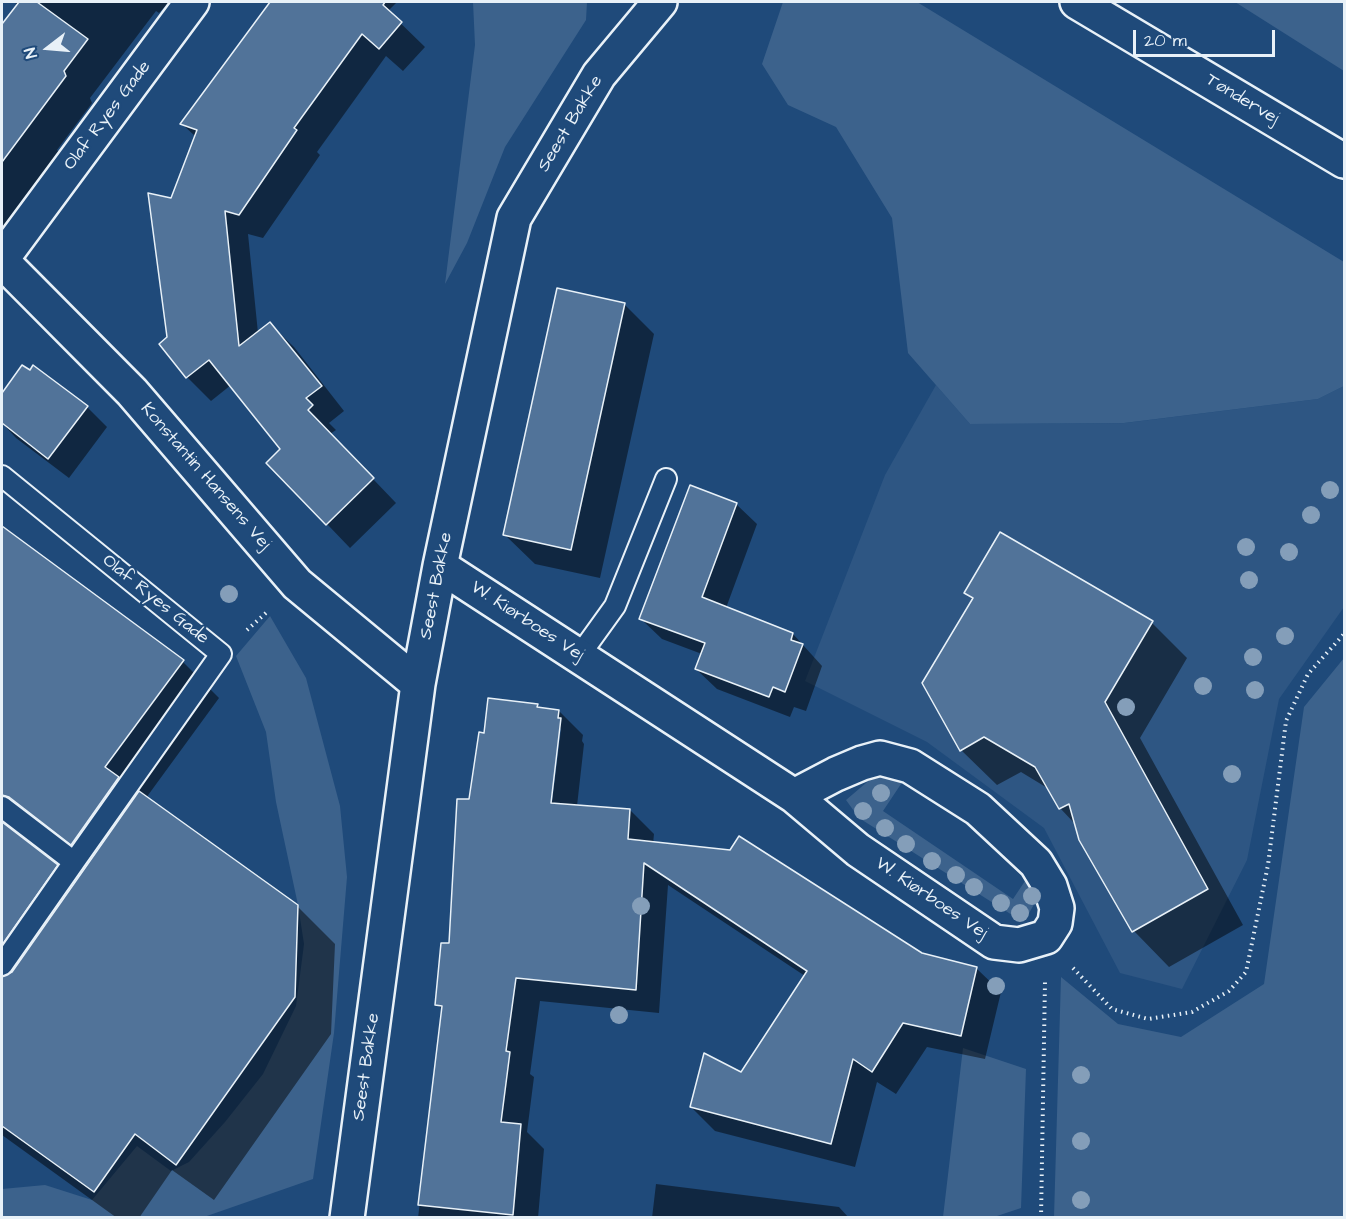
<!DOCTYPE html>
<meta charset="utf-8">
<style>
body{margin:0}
#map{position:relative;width:1346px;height:1219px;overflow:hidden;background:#1f4a7a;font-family:"Architects Daughter",sans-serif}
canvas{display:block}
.frame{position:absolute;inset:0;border:3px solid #e8f1f8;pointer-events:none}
.north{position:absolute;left:18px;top:18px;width:60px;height:60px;-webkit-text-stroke:4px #1f4a7a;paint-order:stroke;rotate:254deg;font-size:16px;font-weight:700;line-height:24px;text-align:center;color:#e8f1f8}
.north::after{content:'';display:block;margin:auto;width:21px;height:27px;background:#e8f1f8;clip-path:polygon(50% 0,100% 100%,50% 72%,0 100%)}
.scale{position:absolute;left:1133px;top:30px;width:142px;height:27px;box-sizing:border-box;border:3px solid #e8f1f8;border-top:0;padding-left:8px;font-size:18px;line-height:21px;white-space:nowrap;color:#e8f1f8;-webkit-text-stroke:4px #1f4a7a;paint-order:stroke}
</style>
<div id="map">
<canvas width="1346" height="1219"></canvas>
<div class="frame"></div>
<div class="north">N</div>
<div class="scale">20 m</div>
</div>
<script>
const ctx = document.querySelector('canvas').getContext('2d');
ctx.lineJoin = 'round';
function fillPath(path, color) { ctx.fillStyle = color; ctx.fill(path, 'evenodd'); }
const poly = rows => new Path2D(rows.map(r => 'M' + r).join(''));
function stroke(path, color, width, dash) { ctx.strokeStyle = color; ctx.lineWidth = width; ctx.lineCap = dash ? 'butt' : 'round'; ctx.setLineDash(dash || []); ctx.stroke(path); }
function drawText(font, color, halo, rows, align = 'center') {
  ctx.font = font + ' "Architects Daughter",sans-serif'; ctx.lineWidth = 4.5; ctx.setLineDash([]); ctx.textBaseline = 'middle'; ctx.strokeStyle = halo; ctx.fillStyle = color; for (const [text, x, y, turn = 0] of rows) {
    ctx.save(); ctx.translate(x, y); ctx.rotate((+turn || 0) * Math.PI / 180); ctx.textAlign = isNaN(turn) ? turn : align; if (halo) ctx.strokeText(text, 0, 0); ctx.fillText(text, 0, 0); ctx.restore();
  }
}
const built = poly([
 [936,385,970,424,1125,423,1318,399,1344,386,1344,607,1279,699,1247,860,1182,989,1120,973,1044,828,927,742,805,681,885,475]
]);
const green = poly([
 [473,2,587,2,586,20,505,147,467,243,445,284,475,45],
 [783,2,917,2,1344,262,1344,386,1318,399,1124,423,970,424,908,353,892,218,836,127,788,105,762,64],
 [1235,2,1344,2,1344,71],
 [270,616,306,678,340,806,347,877,334,1033,313,1179,204,1217,2,1217,2,1189,45,1185,92,1200,137,1146,171,1171,189,1162,225,1122,263,1074,296,1006,304,944,298,905,276,802,266,732,236,656],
 [1344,658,1344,1217,1054,1217,1061,977,1118,1024,1181,1037,1264,984,1304,707],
 [886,773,903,781,883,811,1013,899,1033,869,1041,892,1028,915,1020,920,859,818,846,800,873,777],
 [963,1048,1026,1069,1021,1208,994,1217,943,1217]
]);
const shadow = poly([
 [14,2,169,2,159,13,156,11,90,98,92,103,57,150,65,158,2,234,2,27,18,5],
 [273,2,397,2,388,11,425,47,403,71,386,56,317,152,320,155,263,238,248,234,258,333,270,324,294,347,344,411,329,423,336,430,330,434,396,503,350,548,327,524,282,449,231,385,211,401,187,377,169,338,172,199,196,137,182,124],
 [624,304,654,334,600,578,535,564,505,535],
 [34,367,87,407,107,427,69,478,16,438,2,423,2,410],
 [736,504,757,524,726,608,793,634,822,666,806,711,794,707,790,717,717,689,696,669,702,654,662,639,641,619],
 [2,528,183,662,219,698,146,798,297,906,335,944,331,1034,214,1200,172,1170,139,1218,117,1218,2,1135,2,1028,36,979,15,963,2,981],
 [47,833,89,865,75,884,57,866,27,843,28,837],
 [966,593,1152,623,1187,658,1140,738,1243,925,1169,967,1134,931,1080,839,1076,825,1060,808,1049,789,1021,772,997,785,961,750,973,600],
 [537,705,541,709,559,711,583,735,582,741,584,744,577,806,630,810,654,834,653,844,922,955,976,968,1001,992,985,1059,927,1047,896,1094,877,1082,855,1167,715,1131,691,1107,741,1074,805,976,668,885,659,1013,540,1001,530,1074,534,1077,527,1132,544,1149,538,1218,418,1218,443,1010,437,1004,450,945,471,801,485,734],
 [558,726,561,729,551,811,548,810],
 [656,1184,839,1207,849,1218,652,1218]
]);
const building = poly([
 [19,2,37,2,88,39,64,71,66,76,2,162,2,24,19,2],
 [270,2,385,2,383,5,402,22,379,49,362,34,294,128,297,130,239,215,225,211,239,346,270,322,322,386,306,398,313,405,308,410,374,478,326,525,266,463,280,449,209,360,186,378,159,344,167,337,148,193,171,198,197,130,180,124,270,2],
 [557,288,625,303,571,550,503,535,557,288],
 [22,365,30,370,33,365,88,406,48,459,2,423,2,393,22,365],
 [690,485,737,503,702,597,793,633,791,640,803,644,785,692,773,687,769,697,695,669,705,643,639,619,690,485],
 [2,526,184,660,105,767,119,777,71,845,9,797,2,795,2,526],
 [1000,532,1153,621,1105,702,1208,889,1132,932,1079,840,1069,804,1059,809,1035,767,984,737,960,751,922,683,973,598,964,593,1000,532],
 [488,698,538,704,537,707,559,710,558,718,561,718,551,803,630,809,628,839,730,850,739,836,922,953,977,967,961,1036,903,1023,872,1072,853,1059,831,1144,690,1107,704,1053,741,1072,807,971,644,863,636,990,516,978,506,1051,510,1052,501,1122,521,1124,513,1215,418,1205,442,1006,435,1005,441,943,449,943,457,799,469,799,479,732,484,733,488,698],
 [139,791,298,905,295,997,176,1165,135,1134,94,1192,2,1126,2,977,12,972,139,791],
 [2,822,58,865,2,945,2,822]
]);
const path = poly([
 [247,630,268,611],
 [1073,968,1112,1009,1148,1019,1192,1012,1229,991,1246,972,1268,865,1286,721,1308,674,1344,634],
 [1041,1218,1045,981]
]);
const lane = poly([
 [2,476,221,654,74,862,2,807],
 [579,656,615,606,666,479],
 [2,965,74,862]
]);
const street = poly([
 [2,259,192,2],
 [2,261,132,392,297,584,418,684],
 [440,566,794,796,858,850,994,942,1019,945,1046,937,1055,923,1057,908,1050,886,1036,863,978,809,910,766,880,758,862,763,836,774,794,796],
 [347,1218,418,684,440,566,514,218,599,75,660,2]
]);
const secondary = poly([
 [1077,2,1344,161]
]);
const trees = [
 [1330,490],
 [1311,515],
 [1246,547],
 [1289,552],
 [1249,580],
 [229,594],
 [1285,636],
 [1253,657],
 [1203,686],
 [1255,690],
 [1126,707],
 [1232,774],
 [881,793],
 [863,811],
 [885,828],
 [906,844],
 [932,861],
 [956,875],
 [974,887],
 [1032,896],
 [1001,903],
 [641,906],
 [1020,913],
 [996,986],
 [619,1015],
 [1081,1075],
 [1081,1141],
 [1081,1200]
];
const streetNames = [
 ["Tøndervej",1242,100,31],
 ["Olaf Ryes Gade",108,116,-53],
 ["Seest Bakke",571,124,-59],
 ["Konstantin Hansens Vej",205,477,49],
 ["Seest Bakke",437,586,-79],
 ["Olaf Ryes Gade",155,600,39],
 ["W. Kiørboes Vej",527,622,33],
 ["W. Kiørboes Vej",931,899,34],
 ["Seest Bakke",367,1067,-82]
];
fillPath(built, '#2e5683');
fillPath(green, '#3c628c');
fillPath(shadow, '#0007');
fillPath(building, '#517399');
stroke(building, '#e8f1f8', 1.5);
stroke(lane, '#e8f1f8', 24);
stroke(street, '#e8f1f8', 38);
stroke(secondary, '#e8f1f8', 38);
stroke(path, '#e8f1f8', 4, [1.5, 4.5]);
stroke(lane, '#1f4a7a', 20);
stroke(street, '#1f4a7a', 33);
stroke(secondary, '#1f4a7a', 33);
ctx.fillStyle = '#849eb9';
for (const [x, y] of trees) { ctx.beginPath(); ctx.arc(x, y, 9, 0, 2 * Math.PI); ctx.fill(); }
drawText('18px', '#e8f1f8', '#1f4a7a', streetNames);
</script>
